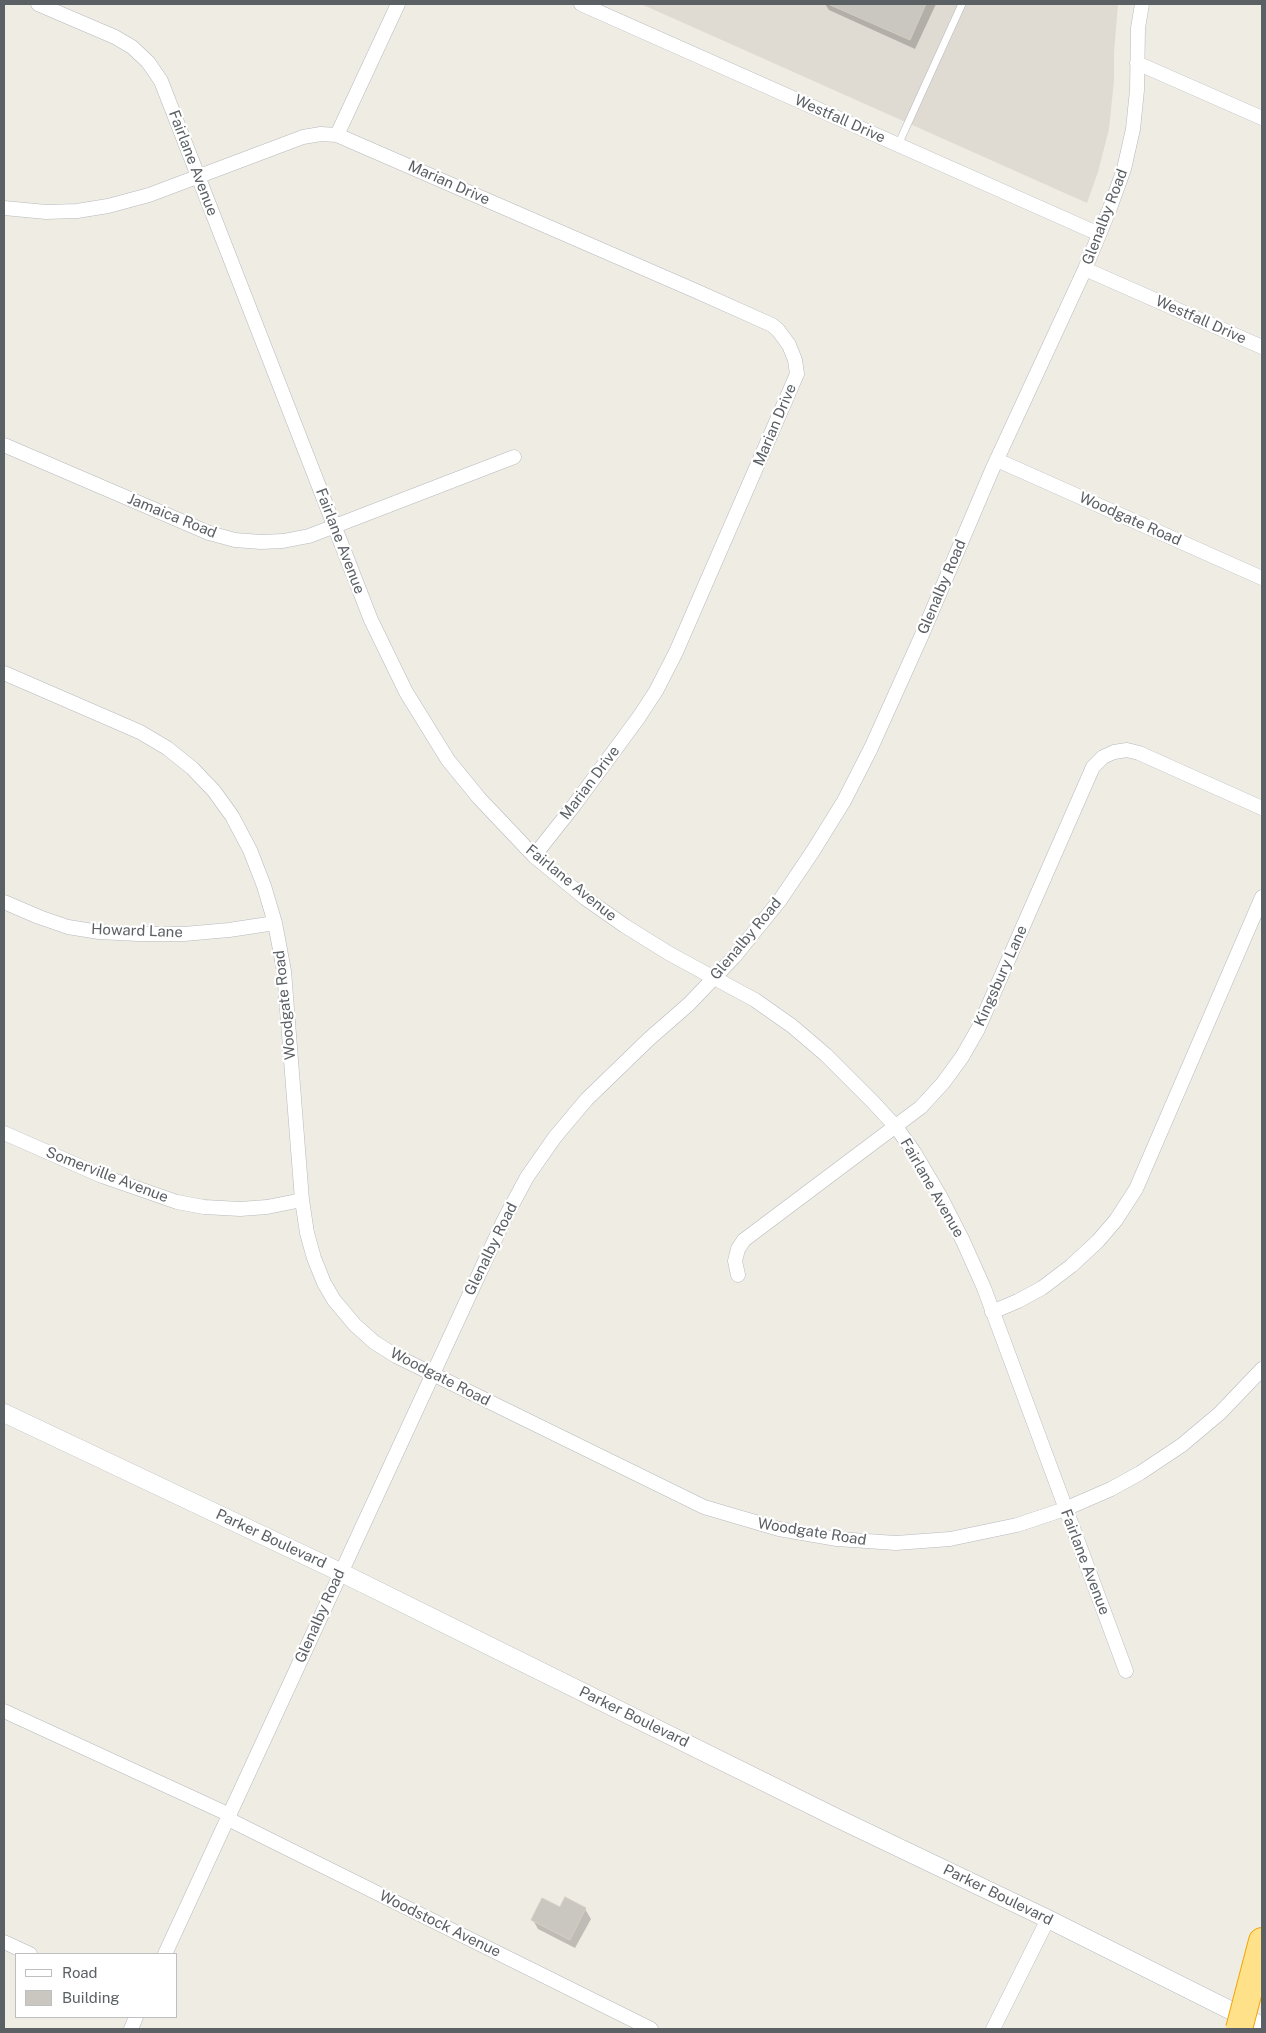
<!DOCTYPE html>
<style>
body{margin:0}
#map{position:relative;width:1266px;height:2033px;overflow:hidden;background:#efece3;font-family:"Public Sans",sans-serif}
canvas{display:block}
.frame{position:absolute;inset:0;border:5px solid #5b6065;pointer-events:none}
.legend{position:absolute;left:15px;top:1953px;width:162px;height:65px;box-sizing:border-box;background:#fff;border:1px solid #bdbfc1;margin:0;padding:6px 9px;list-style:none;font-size:15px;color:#5b6065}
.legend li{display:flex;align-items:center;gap:10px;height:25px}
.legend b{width:25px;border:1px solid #bdbfc1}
</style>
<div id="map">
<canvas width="1266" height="2033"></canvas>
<div class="frame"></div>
<ul class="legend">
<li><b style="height:6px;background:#fff"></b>Road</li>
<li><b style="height:14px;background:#cac7c0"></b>Building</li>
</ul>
</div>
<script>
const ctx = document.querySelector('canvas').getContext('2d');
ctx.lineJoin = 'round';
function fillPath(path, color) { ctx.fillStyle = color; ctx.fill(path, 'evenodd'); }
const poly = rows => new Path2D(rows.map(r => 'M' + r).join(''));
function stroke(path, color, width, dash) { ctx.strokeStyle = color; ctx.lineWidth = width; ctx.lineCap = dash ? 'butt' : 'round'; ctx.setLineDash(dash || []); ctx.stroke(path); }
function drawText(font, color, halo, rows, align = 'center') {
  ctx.font = font + ' "Public Sans",sans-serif'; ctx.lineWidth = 4.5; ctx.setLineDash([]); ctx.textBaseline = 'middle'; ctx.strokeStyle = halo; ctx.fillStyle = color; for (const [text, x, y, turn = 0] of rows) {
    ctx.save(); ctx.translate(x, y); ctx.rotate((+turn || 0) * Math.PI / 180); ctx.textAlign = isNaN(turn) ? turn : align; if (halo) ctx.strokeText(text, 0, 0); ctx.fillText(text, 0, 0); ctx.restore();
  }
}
const education = poly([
 [641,4,1118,4,1114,53,1114,80,1109,129,1098,172,1087,203]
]);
const shadow = poly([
 [825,4,936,4,915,49,829,10],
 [560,1909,585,1909,591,1919,575,1948,538,1929,533,1920]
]);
const building = poly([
 [828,4,926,4,910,40,828,4],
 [565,1897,586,1908,570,1940,531,1920,542,1898,560,1907,565,1897]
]);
const service = poly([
 [898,145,962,4]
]);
const minor = poly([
 [38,4,115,37,132,47,148,62,161,81,371,620,406,692,448,760,479,798,534,856,585,898,625,926,670,954,755,1000,792,1026,826,1055,873,1102,896,1127,914,1152,940,1196,963,1241,984,1288,1126,1671],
 [581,4,1099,234],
 [1137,63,1262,118],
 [337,135,398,4],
 [4,208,46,212,77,211,108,206,149,195,303,137,321,134,337,135,696,291,772,325,778,330,789,345,795,360,797,374,676,652,656,691,639,717,572,808,534,856],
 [1085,269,1262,347],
 [4,445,209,533,235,540,261,542,283,541,309,536,514,457],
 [997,460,1262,578],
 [4,673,140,732,167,748,192,768,214,791,232,816,250,850,264,886,275,923,284,971,302,1200,307,1233,314,1258,324,1283,334,1300,355,1325,374,1342,396,1356,704,1507,779,1529,837,1539,896,1543,950,1539,1017,1525,1065,1509,1111,1489,1140,1473,1182,1445,1220,1413,1262,1369],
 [4,902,39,917,68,927,99,932,138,934,184,934,229,930,275,923],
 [4,1133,102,1176,177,1202,204,1207,240,1209,267,1207,302,1200],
 [738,1275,735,1261,738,1249,744,1240,921,1107,943,1083,962,1057,978,1029,1093,767,1103,757,1114,752,1127,750,1139,753,1262,808],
 [992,1312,1018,1301,1042,1288,1071,1266,1098,1241,1116,1220,1136,1189,1262,897],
 [4,1711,230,1815],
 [228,1819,651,2029],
 [4,1942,30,1954],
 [165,1954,504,1220,527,1177,555,1137,587,1099,649,1039,689,1004,734,957,780,900,813,851,844,801,871,748,921,637,992,470,1085,269,1110,208,1124,169,1133,129,1137,90,1138,28,1142,4],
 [131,2029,136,2017],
 [993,2029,1048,1919]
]);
const tertiary = poly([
 [4,1413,340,1572,839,1819,1048,1919,1262,2026]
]);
const motorway = poly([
 [1256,1964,1262,1941]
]);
const motorwayBridge = poly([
 [1239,2029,1256,1964]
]);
const streetNames = [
 ["Westfall Drive",840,119,24],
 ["Fairlane Avenue",193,163,69],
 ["Marian Drive",449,183,24],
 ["Glenalby Road",1105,217,-69],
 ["Westfall Drive",1201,320,24],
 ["Marian Drive",775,425,-67],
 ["Jamaica Road",172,516,22],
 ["Woodgate Road",1130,519,24],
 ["Fairlane Avenue",340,541,69],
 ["Glenalby Road",942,587,-67],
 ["Marian Drive",590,783,-53],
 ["Fairlane Avenue",571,883,39],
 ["Howard Lane",137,931,2],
 ["Glenalby Road",746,939,-50],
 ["Kingsbury Lane",1001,976,-66],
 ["Woodgate Road",285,1005,-96],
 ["Somerville Avenue",107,1175,21],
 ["Fairlane Avenue",932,1188,60],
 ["Glenalby Road",491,1249,-64],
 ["Woodgate Road",440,1377,27],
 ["Woodgate Road",812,1532,9],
 ["Parker Boulevard",271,1539,25],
 ["Fairlane Avenue",1085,1562,69],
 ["Glenalby Road",320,1616,-66],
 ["Parker Boulevard",634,1717,26],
 ["Parker Boulevard",998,1895,26],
 ["Woodstock Avenue",440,1924,26]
];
fillPath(education, '#dfdbd2');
fillPath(shadow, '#0003');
fillPath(building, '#cac7c0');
stroke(building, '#d4cec1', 1);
stroke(service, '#b6b9be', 8);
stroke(minor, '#b6b9be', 15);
stroke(tertiary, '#b6b9be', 19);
stroke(motorway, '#f2a600', 28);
stroke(service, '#fff', 7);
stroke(minor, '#fff', 14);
stroke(tertiary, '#fff', 18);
stroke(motorway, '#ffe18a', 26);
stroke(motorwayBridge, '#f2a600', 28, []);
stroke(motorwayBridge, '#ffe18a', 26);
drawText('15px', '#5b6065', '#fff', streetNames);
</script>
